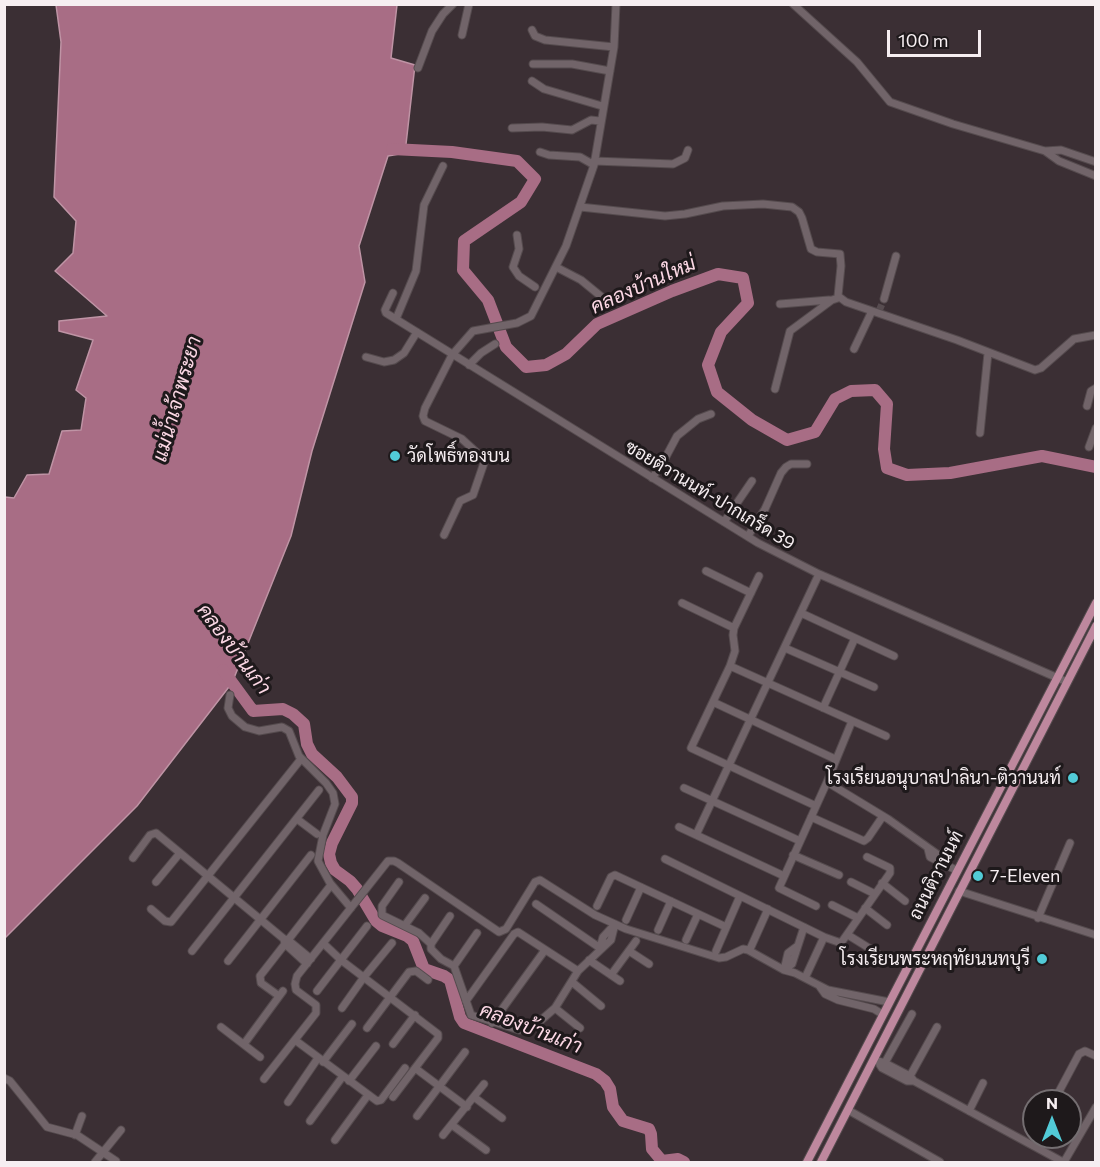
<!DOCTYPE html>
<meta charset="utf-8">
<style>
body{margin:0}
#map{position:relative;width:1100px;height:1167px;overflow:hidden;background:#3b2f34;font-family:Commissioner,sans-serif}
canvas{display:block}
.frame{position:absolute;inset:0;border:6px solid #f6eef1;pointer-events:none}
.north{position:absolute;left:1022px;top:1089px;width:60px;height:60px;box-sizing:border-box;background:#1e191b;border:2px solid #746e71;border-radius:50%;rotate:0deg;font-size:16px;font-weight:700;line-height:24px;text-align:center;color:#f6eef1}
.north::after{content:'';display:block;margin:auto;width:21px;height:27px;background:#52cbd7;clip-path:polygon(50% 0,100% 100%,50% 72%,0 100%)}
.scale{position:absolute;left:887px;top:30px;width:94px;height:27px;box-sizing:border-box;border:3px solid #f6eef1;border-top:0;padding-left:8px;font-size:18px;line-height:21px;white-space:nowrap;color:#f6eef1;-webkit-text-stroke:4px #1e191b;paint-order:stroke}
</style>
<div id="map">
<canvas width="1100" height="1167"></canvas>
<div class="frame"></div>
<div class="north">N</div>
<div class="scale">100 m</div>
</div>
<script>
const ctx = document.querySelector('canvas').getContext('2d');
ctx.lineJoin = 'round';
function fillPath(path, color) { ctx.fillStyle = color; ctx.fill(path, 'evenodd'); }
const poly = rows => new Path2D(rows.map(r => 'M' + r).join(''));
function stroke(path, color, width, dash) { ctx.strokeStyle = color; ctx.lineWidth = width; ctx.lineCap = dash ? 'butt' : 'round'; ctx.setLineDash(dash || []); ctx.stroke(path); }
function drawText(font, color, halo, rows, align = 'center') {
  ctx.font = font + ' Commissioner,Sarabun,sans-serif'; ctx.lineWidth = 6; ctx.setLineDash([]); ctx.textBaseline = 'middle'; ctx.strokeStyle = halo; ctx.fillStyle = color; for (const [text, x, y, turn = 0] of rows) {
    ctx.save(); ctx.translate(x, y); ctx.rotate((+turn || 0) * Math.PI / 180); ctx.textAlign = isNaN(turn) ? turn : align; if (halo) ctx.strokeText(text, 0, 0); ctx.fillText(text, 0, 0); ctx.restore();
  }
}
const water = poly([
 [56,5,397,5,391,58,415,65,405,153,388,156,359,246,365,282,312,451,291,536,232,683,137,806,5,938,5,497,14,498,27,475,49,474,62,431,81,430,86,398,76,390,93,340,59,331,59,321,107,316,55,271,73,253,76,221,54,197,61,42,56,5]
]);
const river = poly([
 [392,149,452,152,517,161,535,179,521,202,464,241,463,270,488,300,506,347,526,367,546,365,566,354,597,324,672,291,718,274,743,278,748,303,721,332,708,365,717,392,752,420,787,440,815,432,835,399,851,391,875,390,887,404,884,449,887,468,907,475,950,473,1042,456,1096,467],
 [223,670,253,711,283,709,293,714,304,724,307,744,312,754,337,777,352,797,352,803,332,843,329,854,331,863,335,870,350,881,357,889,376,921,382,926,407,936,413,941,424,969,444,976,450,980,460,1017,464,1023,596,1074,605,1081,610,1089,613,1107,623,1121,649,1129,651,1134,652,1149,662,1161,678,1159,684,1162]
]);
const minorTunnel = poly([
 [879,311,884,299]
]);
const minor = poly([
 [793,4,857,62,890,102,953,124,1045,151,1061,150,1096,162],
 [532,30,535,36,545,40,614,47],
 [462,35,469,4],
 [533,64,572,64,610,71],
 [418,68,432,31,443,14,453,4],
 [532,81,544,89,602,106],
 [512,128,542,127,572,130,591,120,600,121],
 [1045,151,1059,161,1096,176],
 [540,152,549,155,580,157,594,165],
 [594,161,673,164,685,158,688,150],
 [580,207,665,216,685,214,723,206,763,204,792,207,799,212,802,218,811,249,817,252,840,254,841,266,838,296,846,302,957,340,1035,370,1041,368,1074,339,1096,335],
 [517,235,519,249,513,267,519,276,535,287],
 [556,267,581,280,603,298],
 [393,293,385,310,386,313,758,543,819,574,1067,682],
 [884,299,896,256],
 [780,304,829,300],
 [396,319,416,271,424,205,443,166],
 [854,349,872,311],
 [366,357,384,362,394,360,404,353,417,332],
 [469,365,481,353,495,344],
 [775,389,790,331,832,300,838,298],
 [1087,406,1091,391,1096,388],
 [980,433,988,353],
 [1089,447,1096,428],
 [652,478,661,466,677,436,698,419,711,414],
 [724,522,752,481],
 [444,535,460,501,473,495,485,460,462,439,425,421,423,416,425,408,452,355,473,331,517,323,531,316,566,246,594,165,614,47,616,4],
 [748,536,765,509,781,473,786,467,791,464,807,464],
 [706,571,751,593],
 [759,576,734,628,733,635,735,651,730,666,691,748,816,806],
 [682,603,734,628],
 [801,613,894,656],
 [785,648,874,687],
 [730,666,886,736],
 [230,695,228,708,232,716,245,727,259,731,282,727,289,731,299,756,326,783,333,793,335,804,323,835,318,861,330,883,351,908],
 [713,702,835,759],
 [823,708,855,638],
 [827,782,888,819,944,859,946,864],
 [684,788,800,841],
 [811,817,864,841,868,838,883,816],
 [297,819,317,834],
 [679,827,784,876],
 [696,835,819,574],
 [928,849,930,857,956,870],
 [793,855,839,875],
 [133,858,150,835,156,833,284,939,288,940,311,959],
 [665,859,824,937,841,943,890,873,890,868,867,857],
 [156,882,180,853],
 [399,882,382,906,382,915,419,933,431,944,431,949,441,959,454,966,471,1015,519,1030,532,1028,555,1008,578,971,611,940,615,924],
 [851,882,875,894],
 [882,883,905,901],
 [959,891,1096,935],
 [536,904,600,948],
 [832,905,858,918],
 [597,906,611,877,615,875,726,927],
 [816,906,779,888,827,782,852,721],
 [865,908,887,925],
 [151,909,165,921,171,922,301,759],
 [1038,918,1070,843],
 [626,920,641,887],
 [405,925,425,898],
 [658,930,671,901],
 [848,935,877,953],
 [284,940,285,944,307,964],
 [686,940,698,914],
 [323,943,341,960,438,1034,438,1038,393,1097],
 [431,944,450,916],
 [751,947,768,909],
 [600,948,603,937,615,924],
 [192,951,319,790],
 [629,951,649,964],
 [716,951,740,896],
 [589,960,620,981],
 [228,961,311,855],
 [454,966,477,933],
 [784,970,792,964,804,927],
 [784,970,788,953,796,947],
 [611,975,636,941],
 [805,978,824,937],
 [572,982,601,1006],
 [820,987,825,994,838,1000,874,1009,882,1014],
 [317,991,367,926],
 [279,996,261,983,260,976,331,885],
 [466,1001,514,934,518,932,578,971],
 [342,1008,364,977,392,943],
 [555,1008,580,1028],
 [492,1023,545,950],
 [221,1027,260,1057],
 [367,1028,409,972,416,971,428,980],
 [295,1040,377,1101,381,1100,405,1068],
 [244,1044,283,991],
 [393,1044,415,1015],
 [874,1060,885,1063,910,1076,914,1081,1063,1162],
 [323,1062,352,1024],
 [880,1065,882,1068,907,1081,914,1081],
 [415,1068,467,1107],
 [882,1068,912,1014],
 [910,1076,937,1027],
 [4,1078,10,1081,47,1127,77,1135,116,1161],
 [264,1079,316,1013,316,1005,296,990,295,984,297,976,388,861,394,861,398,863,499,932,506,929,535,882,540,880,595,915,626,929,719,958,726,957,743,949,748,950,784,970,795,973,828,990,889,1002],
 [349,1081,376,1046],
 [474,1097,502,1118],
 [1054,1101,1079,1054,1085,1051,1096,1056],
 [288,1102,318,1058],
 [848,1110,940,1162],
 [969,1111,983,1083],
 [417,1116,465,1052],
 [310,1121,343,1076],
 [452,1125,486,1150],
 [75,1135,82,1116],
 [443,1135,484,1084],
 [335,1140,368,1095],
 [95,1162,121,1130],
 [1064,1162,1096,1107]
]);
const major = poly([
 [807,1162,1096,603],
 [821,1162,1096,626]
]);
const markers = [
 [395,456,6,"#52cbd7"],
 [1073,778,6,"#52cbd7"],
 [978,876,6,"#52cbd7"],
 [1042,959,6,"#52cbd7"]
];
const poiNames = [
 ["วัดโพธิ์ทองบน",407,456],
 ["โรงเรียนอนุบาลปาลินา-ติวานนท์",1061,778,"right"],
 ["7-Eleven",990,876],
 ["โรงเรียนพระหฤทัยนนทบุรี",1030,959,"right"]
];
const streetNames = [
 ["ซอยติวานนท์-ปากเกร็ด 39",710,495,31],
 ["ถนนติวานนท์",936,875,-63]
];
const waterNames = [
 ["คลองบ้านใหม่",643,285,-24],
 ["แม่น้ำเจ้าพระยา",177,399,-74],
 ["คลองบ้านเก่า",234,649,53],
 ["คลองบ้านเก่า",531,1028,21]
];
fillPath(water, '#a86d85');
stroke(water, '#bf94a5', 1.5);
stroke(river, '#a86d85', 12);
stroke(minorTunnel, '#574c50', 7, [7, 3.5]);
stroke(minor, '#554b4e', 9);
stroke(major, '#554b4e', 10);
stroke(minor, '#716469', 7);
stroke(major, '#be889e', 8);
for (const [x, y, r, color] of markers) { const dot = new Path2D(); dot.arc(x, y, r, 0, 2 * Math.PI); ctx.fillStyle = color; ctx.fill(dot); stroke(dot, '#1e191b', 2); }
drawText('18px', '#f6eef1', '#1e191b', poiNames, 'left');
drawText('18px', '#f6eef1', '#1e191b', streetNames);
drawText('italic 20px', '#fcd8e5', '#1e191b', waterNames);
</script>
